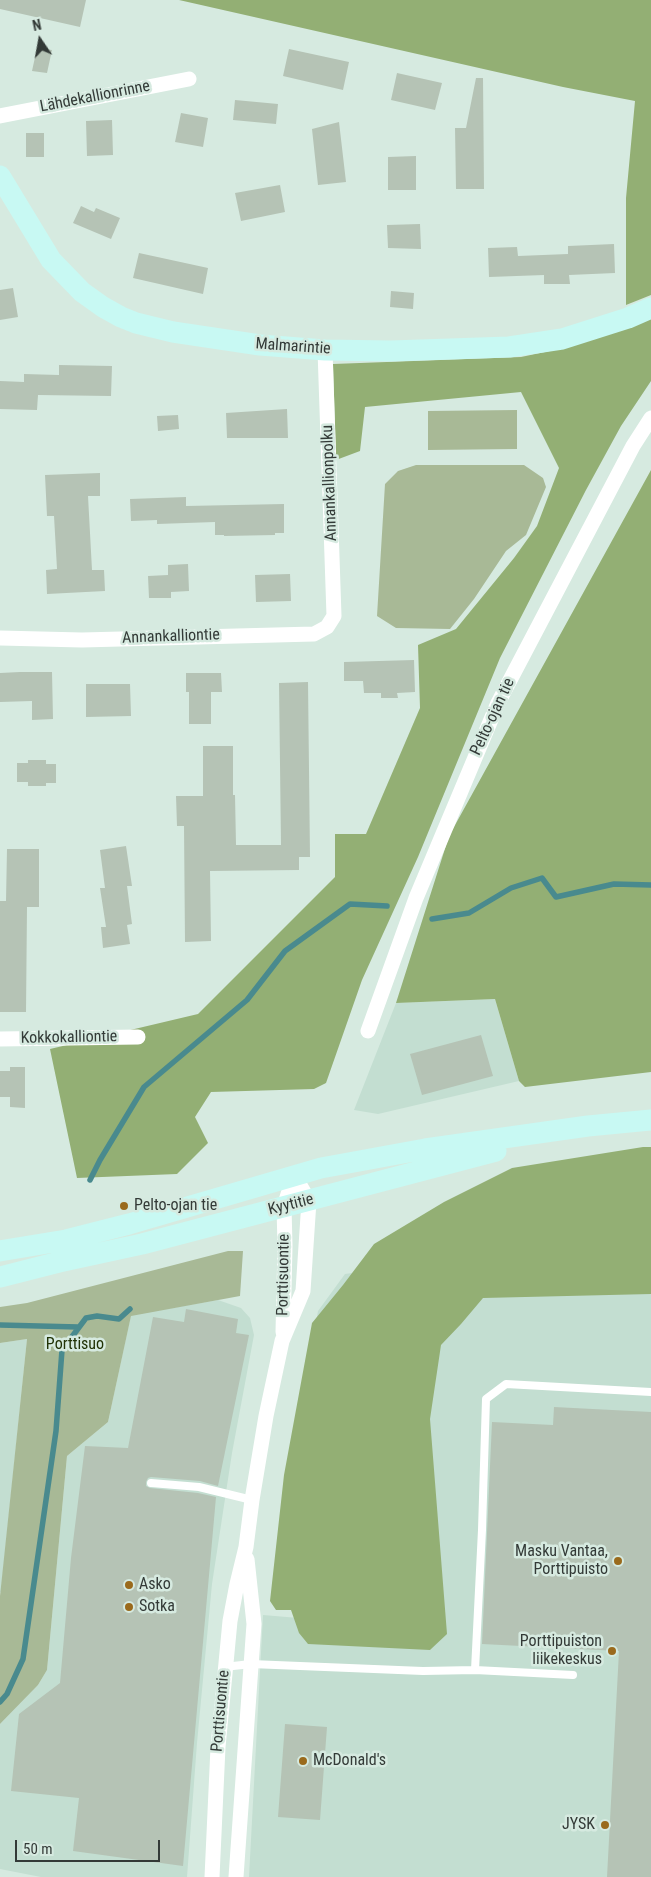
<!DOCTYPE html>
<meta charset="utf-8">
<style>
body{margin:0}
#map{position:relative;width:651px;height:1877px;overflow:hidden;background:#d6eae0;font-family:"Roboto Condensed",sans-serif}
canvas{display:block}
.north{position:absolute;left:15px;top:15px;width:50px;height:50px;-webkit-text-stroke:4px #d6eae0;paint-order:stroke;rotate:348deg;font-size:14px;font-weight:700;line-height:20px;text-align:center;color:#333a37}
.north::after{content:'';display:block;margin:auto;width:18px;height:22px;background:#333a37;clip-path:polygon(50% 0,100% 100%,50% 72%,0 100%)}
.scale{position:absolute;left:15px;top:1840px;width:145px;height:22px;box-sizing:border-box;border:2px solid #333a37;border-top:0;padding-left:6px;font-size:15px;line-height:18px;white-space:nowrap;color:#333a37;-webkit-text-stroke:4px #d6eae0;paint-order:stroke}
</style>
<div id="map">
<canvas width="651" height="1877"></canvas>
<div class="north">N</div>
<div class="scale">50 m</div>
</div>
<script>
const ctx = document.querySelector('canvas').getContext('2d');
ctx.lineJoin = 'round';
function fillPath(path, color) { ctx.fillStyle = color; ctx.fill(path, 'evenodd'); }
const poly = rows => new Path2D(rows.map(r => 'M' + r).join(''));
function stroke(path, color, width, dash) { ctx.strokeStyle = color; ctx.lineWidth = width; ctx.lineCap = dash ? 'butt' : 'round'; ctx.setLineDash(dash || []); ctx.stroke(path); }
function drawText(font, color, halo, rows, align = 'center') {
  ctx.font = font + ' "Roboto Condensed",sans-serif'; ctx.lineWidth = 5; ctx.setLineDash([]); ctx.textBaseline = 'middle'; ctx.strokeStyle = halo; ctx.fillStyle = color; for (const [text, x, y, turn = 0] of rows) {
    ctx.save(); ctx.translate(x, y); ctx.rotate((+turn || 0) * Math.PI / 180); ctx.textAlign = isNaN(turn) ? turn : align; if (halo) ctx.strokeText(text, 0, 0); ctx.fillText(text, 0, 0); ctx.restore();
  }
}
const built = poly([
 [495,999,519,1081,378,1114,354,1110,396,1003],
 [651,1230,651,1877,249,1877,263,1615,416,1628,299,1418,318,1311,345,1274],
 [218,1300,241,1308,250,1318,254,1335,232,1453,212,1584,197,1743,187,1877,41,1877,0,1869,0,1724,38,1685,47,1670,67,1456,108,1422,131,1315],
 [27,1339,1,1592,0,1592,0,1343]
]);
const green = poly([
 [517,410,517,449,428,450,428,411],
 [416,465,524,465,543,478,546,487,526,535,506,551,474,599,450,629,396,628,377,616,385,484,398,471],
 [228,1251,243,1251,240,1296,131,1316,108,1422,67,1456,47,1670,38,1685,0,1724,0,1596,27,1339,0,1343,0,1307,27,1303]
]);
const forest = poly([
 [179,0,651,0,651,295,626,305,626,198,635,101,563,87],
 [651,317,651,381,621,426,586,490,500,658,418,857,362,980,326,1083,314,1089,211,1092,195,1117,208,1143,177,1174,77,1178,50,1049,198,1014,335,877,335,834,366,834,420,708,418,645,456,629,514,558,537,526,559,468,521,392,365,407,360,451,336,460,333,364,521,357,569,347],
 [651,470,651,1072,525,1087,519,1081,495,999,396,1003,449,836],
 [643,1147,651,1147,651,1294,483,1298,461,1324,441,1345,430,1419,447,1634,430,1650,308,1644,299,1633,291,1610,276,1610,270,1601,284,1475,312,1323,343,1285,374,1244,444,1202,512,1168]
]);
const stream = poly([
 [432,919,469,913,511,888,542,878,556,897,614,884,651,885],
 [90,1180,100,1160,144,1087,247,1000,285,951,350,904,387,906],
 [0,1325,78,1327],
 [0,1702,7,1694,23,1659,56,1431,62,1350,86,1318,97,1316,119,1319,130,1309]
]);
const building = poly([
 [0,0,86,0,80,27,0,9],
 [37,48,52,50,47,73,32,71],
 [289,49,349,62,343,90,283,76],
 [397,73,442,83,435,110,391,100],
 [476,78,483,78,484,189,456,189,455,128,466,128],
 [235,100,278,104,276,124,233,120],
 [181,113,208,118,203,147,175,142],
 [112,120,113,155,87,156,86,121],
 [339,122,346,182,318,185,312,129],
 [26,133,44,133,44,157,26,157],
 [416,156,416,190,388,190,388,157],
 [280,185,285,212,241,221,235,193],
 [81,206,94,212,96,208,120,218,111,239,73,223],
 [420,224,421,249,388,248,387,225],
 [614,244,615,273,569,275,570,284,544,284,544,275,489,277,488,248,517,247,518,256,568,254,568,246],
 [139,253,208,268,203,294,133,278],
 [13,288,18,317,0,320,0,290],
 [391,291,414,293,413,309,390,307],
 [59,365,112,366,111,396,38,395,37,410,0,409,0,381,24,382,24,374,59,375],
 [287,409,288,438,227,438,226,413],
 [178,415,179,429,158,431,157,416],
 [100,473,100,496,88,496,92,570,104,570,105,591,47,594,46,570,57,569,54,516,47,516,45,475],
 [186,497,186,506,284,504,284,533,275,533,275,535,224,536,224,535,215,535,215,522,157,524,157,520,131,521,130,499],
 [188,564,189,591,171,592,171,598,149,598,148,576,168,575,168,565],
 [290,574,291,601,256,602,255,575],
 [414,660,415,692,397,693,398,698,381,698,381,693,364,693,363,681,344,681,344,662],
 [20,672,52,672,53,719,32,720,32,701,0,702,0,673],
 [186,673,221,673,222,692,211,692,211,724,189,724,189,692,186,692],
 [308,682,310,857,299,857,299,870,210,871,211,941,185,942,184,826,177,826,176,796,203,796,203,746,233,746,233,795,235,795,236,845,281,845,279,683],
 [86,684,130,684,131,716,86,717],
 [28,760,46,760,46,764,56,764,56,783,46,783,46,786,28,786,28,782,17,782,17,763,28,763],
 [126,846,132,886,127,886,132,924,127,925,130,944,103,948,101,927,106,927,100,888,105,888,100,850],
 [7,849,39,849,39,907,27,907,26,1012,0,1012,0,901,6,901],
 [481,1035,493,1076,422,1095,410,1054],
 [10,1067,25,1067,25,1108,10,1107,10,1097,0,1097,0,1071,10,1071],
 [186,1309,238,1319,236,1333,249,1335,218,1486,200,1481,151,1477,148,1478,146,1482,146,1486,150,1488,198,1493,216,1497,183,1866,73,1851,79,1798,11,1791,19,1714,60,1683,71,1558,85,1446,128,1448,153,1317,184,1322],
 [554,1407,651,1412,651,1877,607,1877,619,1651,482,1644,492,1422,553,1425],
 [285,1724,327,1727,320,1820,278,1817]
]);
const lane = poly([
 [151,1483,199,1487,252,1500],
 [224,1667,251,1664,423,1671,475,1670,573,1675],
 [475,1670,482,1530,486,1399,506,1384,651,1392]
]);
const street = poly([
 [0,116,189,79],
 [0,638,82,640,314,634,327,627,334,616,325,350],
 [368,1031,416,898,498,703,633,446,651,418],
 [0,1039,138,1037],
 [283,1332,285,1246,284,1207,294,1175],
 [212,1877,218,1747,230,1621,237,1584,246,1547,252,1500,266,1416,282,1341,303,1291,309,1201,294,1175],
 [236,1877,254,1624,247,1559]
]);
const secondary = poly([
 [0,176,51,260,82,292,103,307,121,317,136,323,173,332,260,345,325,350,391,351,509,347,562,339,628,318,651,308],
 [0,1251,66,1240,129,1224,321,1168,425,1149,588,1126,651,1120],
 [0,1277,59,1262,142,1244,496,1151]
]);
const markers = [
 [124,1206,5,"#9a6a1c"],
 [618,1561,5,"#9a6a1c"],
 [129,1585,5,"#9a6a1c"],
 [129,1607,5,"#9a6a1c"],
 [612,1651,5,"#9a6a1c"],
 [303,1761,5,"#9a6a1c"],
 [605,1825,5,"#9a6a1c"]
];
const streetNames = [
 ["Lähdekallionrinne",95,97,-11],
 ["Malmarintie",293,347,4],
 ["Annankallionpolku",330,483,-92],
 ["Annankalliontie",171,637,-2],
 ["Pelto-ojan tie",493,717,-65],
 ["Kokkokalliontie",69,1038,-1],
 ["Kyytitie",291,1205,-14],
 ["Porttisuontie",284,1275,-89],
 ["Porttisuontie",221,1711,-85]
];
const poiNames = [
 ["Pelto-ojan tie",134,1206],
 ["Masku Vantaa,",608,1552,"right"],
 ["Porttipuisto",608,1570,"right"],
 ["Asko",139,1585],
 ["Sotka",139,1607],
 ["Porttipuiston",602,1642,"right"],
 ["liikekeskus",602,1660,"right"],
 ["McDonald's",313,1761],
 ["JYSK",595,1825,"right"]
];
const parkNames = [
 ["Porttisuo",75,1345]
];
fillPath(built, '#c3ded1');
fillPath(green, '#a8b996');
fillPath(forest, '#93af74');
stroke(stream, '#498a8e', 5.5);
fillPath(building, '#b5c3b5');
stroke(lane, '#fff', 8);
stroke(street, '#fff', 15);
stroke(secondary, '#c8f9f3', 21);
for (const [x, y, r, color] of markers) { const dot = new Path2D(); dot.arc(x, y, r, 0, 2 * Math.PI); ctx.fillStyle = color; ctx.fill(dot); stroke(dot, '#d6eae0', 2); }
drawText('16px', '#333a37', '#d6eae0', streetNames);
drawText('16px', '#333a37', '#d6eae0', poiNames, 'left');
drawText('16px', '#213306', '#d6eae0', parkNames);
</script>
